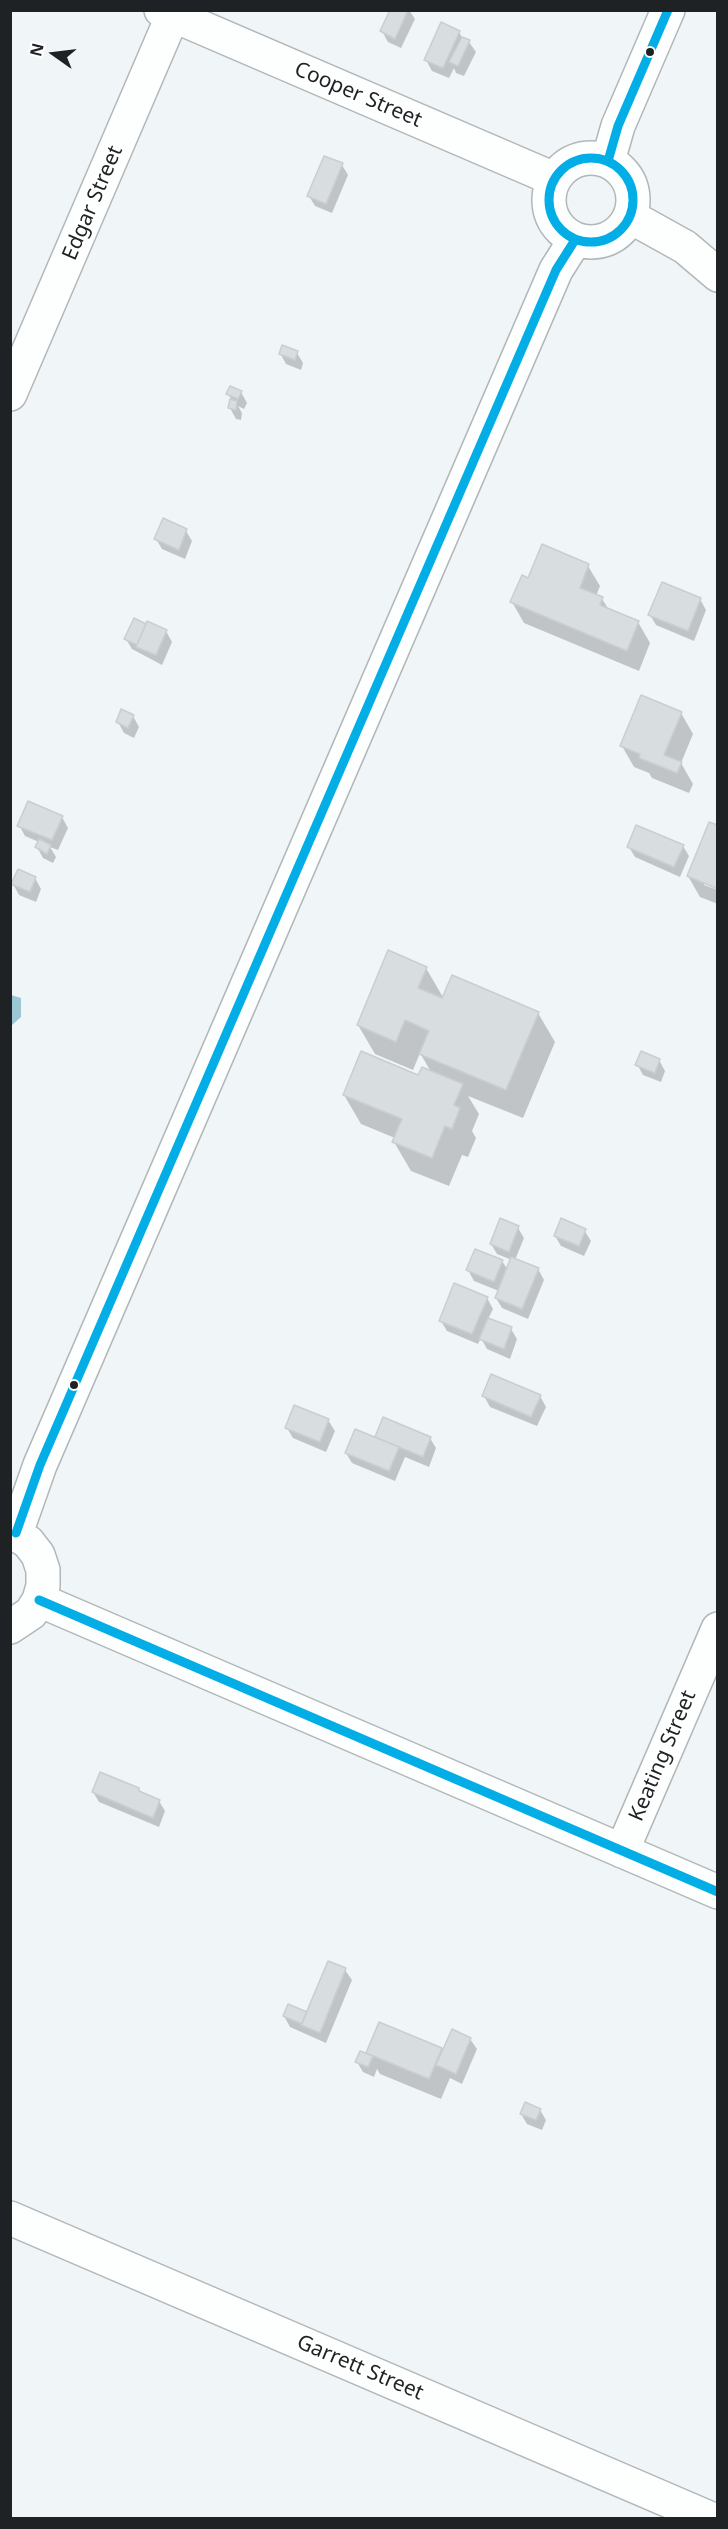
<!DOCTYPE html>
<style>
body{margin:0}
#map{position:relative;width:728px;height:2529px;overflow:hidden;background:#f0f6f8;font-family:"Noto Sans",sans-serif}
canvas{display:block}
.frame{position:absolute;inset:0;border:12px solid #1e2224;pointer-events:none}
.north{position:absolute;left:24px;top:24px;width:60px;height:60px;-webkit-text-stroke:4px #fff;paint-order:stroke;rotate:284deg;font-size:16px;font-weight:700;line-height:24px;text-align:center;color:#1e2224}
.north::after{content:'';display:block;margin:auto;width:21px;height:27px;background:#1e2224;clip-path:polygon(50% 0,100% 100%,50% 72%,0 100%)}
</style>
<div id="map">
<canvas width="728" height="2529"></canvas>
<div class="frame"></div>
<div class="north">N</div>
</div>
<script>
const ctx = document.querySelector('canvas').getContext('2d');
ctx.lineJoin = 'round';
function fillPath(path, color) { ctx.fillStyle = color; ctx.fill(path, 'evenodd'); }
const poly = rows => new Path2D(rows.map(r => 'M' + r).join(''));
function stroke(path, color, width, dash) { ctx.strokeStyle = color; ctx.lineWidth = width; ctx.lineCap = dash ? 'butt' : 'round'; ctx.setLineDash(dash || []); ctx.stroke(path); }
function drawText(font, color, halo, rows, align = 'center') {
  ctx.font = font + ' "Noto Sans",sans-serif'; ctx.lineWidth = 4.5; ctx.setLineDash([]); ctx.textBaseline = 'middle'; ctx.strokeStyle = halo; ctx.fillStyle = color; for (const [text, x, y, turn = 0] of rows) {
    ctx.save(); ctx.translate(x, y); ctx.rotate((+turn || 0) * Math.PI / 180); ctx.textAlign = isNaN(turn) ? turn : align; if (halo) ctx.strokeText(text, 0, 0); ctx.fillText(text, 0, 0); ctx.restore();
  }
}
const water = poly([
 [11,995,21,998,21,1017,11,1026]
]);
const shadow = poly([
 [391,10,409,10,415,19,401,48,388,42,382,31],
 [459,32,463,39,469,42,476,52,464,76,456,73,454,68,449,78,432,71,426,60],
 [342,165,348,175,332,213,315,206,309,196],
 [280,353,297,353,303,363,301,370,286,364],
 [241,392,247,403,244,409,238,406,242,413,241,420,236,419,230,408,233,402,228,394],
 [186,531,192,541,185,559,162,549,156,539],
 [588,566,600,586,596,596,602,599,609,610,638,622,650,643,639,671,524,623,512,602],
 [700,599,706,610,694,641,656,625,650,615],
 [148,623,166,631,172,642,162,665,132,649,126,639],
 [681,713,693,734,681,763,693,784,689,793,652,778,649,773,634,767,622,746],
 [133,716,139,727,134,738,124,733,118,722],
 [62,817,68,828,58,850,50,847,56,857,53,863,43,858,37,847,39,842,25,836,19,825],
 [683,846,689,856,680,877,635,857,629,847],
 [688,876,704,881,704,885,718,890,718,904,700,897],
 [35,878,41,889,36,902,19,895,13,884],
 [426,968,444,999,538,1013,555,1042,523,1118,468,1096,479,1114,472,1131,476,1138,468,1157,462,1155,449,1186,411,1171,394,1142,395,1138,361,1124,344,1095,431,1072,420,1053,413,1070,375,1054,358,1025],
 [659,1060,665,1071,661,1082,643,1075,637,1064],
 [518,1228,524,1238,515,1260,538,1269,544,1280,528,1319,502,1308,496,1298,499,1291,474,1281,468,1270,502,1261,508,1270,512,1260,497,1254,491,1244],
 [584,1230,591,1241,584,1256,561,1246,555,1236],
 [487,1298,493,1309,488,1319,511,1329,517,1339,510,1359,487,1349,481,1338,478,1344,447,1331,441,1321],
 [484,1396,540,1396,546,1407,537,1426,490,1407],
 [384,1419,430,1438,436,1448,429,1467,405,1457,395,1481,352,1463,346,1453,376,1439],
 [328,1420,335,1431,326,1452,293,1438,287,1428],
 [138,1789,141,1793,159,1801,165,1811,159,1827,99,1802,93,1792],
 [329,1963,345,1970,352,1980,326,2043,290,2027,284,2016,308,2014],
 [379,2024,441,2050,443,2053,470,2039,477,2049,462,2084,450,2078,441,2099,380,2074,377,2069,374,2077,363,2072,357,2062,370,2056,368,2053],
 [540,2110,546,2120,542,2130,527,2124,521,2114]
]);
const building = poly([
 [390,10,408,10,395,39,380,31,390,10],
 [441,22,460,31,443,68,424,60,441,22],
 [462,37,470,40,458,66,449,62,462,37],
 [324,156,343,163,326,204,307,196,324,156],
 [282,345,298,351,295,360,279,354,282,345],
 [230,386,242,391,238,399,226,394,230,386],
 [230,399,237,401,236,410,228,408,230,399],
 [163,518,187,529,179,550,154,539,163,518],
 [542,544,589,564,580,588,603,597,600,605,639,621,627,651,510,602,522,575,528,578,542,544],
 [662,582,701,598,688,631,648,615,662,582],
 [134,618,146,624,137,645,124,639,134,618],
 [147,621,167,630,156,655,136,647,147,621],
 [641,695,682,712,664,755,682,762,677,773,639,758,640,754,620,746,641,695],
 [121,709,134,715,128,728,116,722,121,709],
 [28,801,63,816,52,840,17,826,28,801],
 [709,822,718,825,718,889,687,876,709,822],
 [636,825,684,845,674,867,627,847,636,825],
 [39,839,51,845,47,854,35,847,39,839],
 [18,869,36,877,30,892,11,884,18,869],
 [388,950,427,967,418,988,442,998,452,975,539,1012,506,1090,419,1054,429,1031,405,1020,396,1042,357,1025,388,950],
 [361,1051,418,1075,422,1067,463,1084,454,1105,460,1108,452,1129,445,1126,432,1158,392,1142,402,1119,343,1095,361,1051],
 [641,1051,660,1059,655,1073,635,1065,641,1051],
 [500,1218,519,1226,509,1252,490,1244,500,1218],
 [561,1218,586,1229,579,1246,554,1236,561,1218],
 [475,1249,503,1260,494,1282,466,1270,475,1249],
 [511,1257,539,1268,522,1309,495,1298,511,1257],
 [454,1283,488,1297,472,1334,439,1321,454,1283],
 [488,1318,512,1327,504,1349,479,1339,488,1318],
 [491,1374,541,1395,531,1417,482,1396,491,1374],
 [294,1405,329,1419,320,1442,285,1428,294,1405],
 [383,1417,431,1437,423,1457,375,1437,383,1417],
 [355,1429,399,1447,389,1471,345,1453,355,1429],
 [100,1772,139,1788,139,1791,160,1800,153,1818,92,1792,100,1772],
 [328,1961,346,1968,320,2033,301,2025,328,1961],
 [288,2004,307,2012,302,2024,283,2016,288,2004],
 [379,2022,442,2048,429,2079,366,2053,379,2022],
 [452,2029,471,2038,456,2074,436,2065,452,2029],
 [360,2051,373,2056,368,2067,355,2062,360,2051],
 [525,2102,541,2109,536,2120,520,2114,525,2102]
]);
const minor = poly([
 [161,10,554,179],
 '549 200a42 42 0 1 1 84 0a42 42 0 1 1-84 0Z',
 [608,161,618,126,668,10],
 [631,217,685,247,718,275],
 [10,394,175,10],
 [10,1531,28,1542,38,1555,43,1570,43,1586,39,1600,31,1613,10,1627],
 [16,1533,40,1465,556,270,575,240],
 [39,1600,718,1892],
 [622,1851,718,1629],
 [10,2218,709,2518]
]);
const bus1 = poly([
 '549 200a42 42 0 1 1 84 0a42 42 0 1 1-84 0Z',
 [608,161,618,126,668,10],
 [16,1533,40,1465,556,270,575,240],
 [39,1600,718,1892]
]);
const markers = [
 [650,52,5,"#1e2224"],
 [74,1385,5,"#1e2224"]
];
const streetNames = [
 ["Cooper Street",358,95,23],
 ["Edgar Street",93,203,-67],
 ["Keating Street",663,1756,-67],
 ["Garrett Street",360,2368,23]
];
fillPath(water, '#9dc6d3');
fillPath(shadow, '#0003');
fillPath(building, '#d8dddf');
stroke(building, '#c9ced0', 1.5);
stroke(minor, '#b2b7b9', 36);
stroke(minor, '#fdfefe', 33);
stroke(bus1, '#02aee5', 9);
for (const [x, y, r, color] of markers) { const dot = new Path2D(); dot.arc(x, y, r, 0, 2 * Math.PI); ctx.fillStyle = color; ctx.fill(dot); stroke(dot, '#fff', 2); }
drawText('21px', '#1e2224', '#fff', streetNames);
</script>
